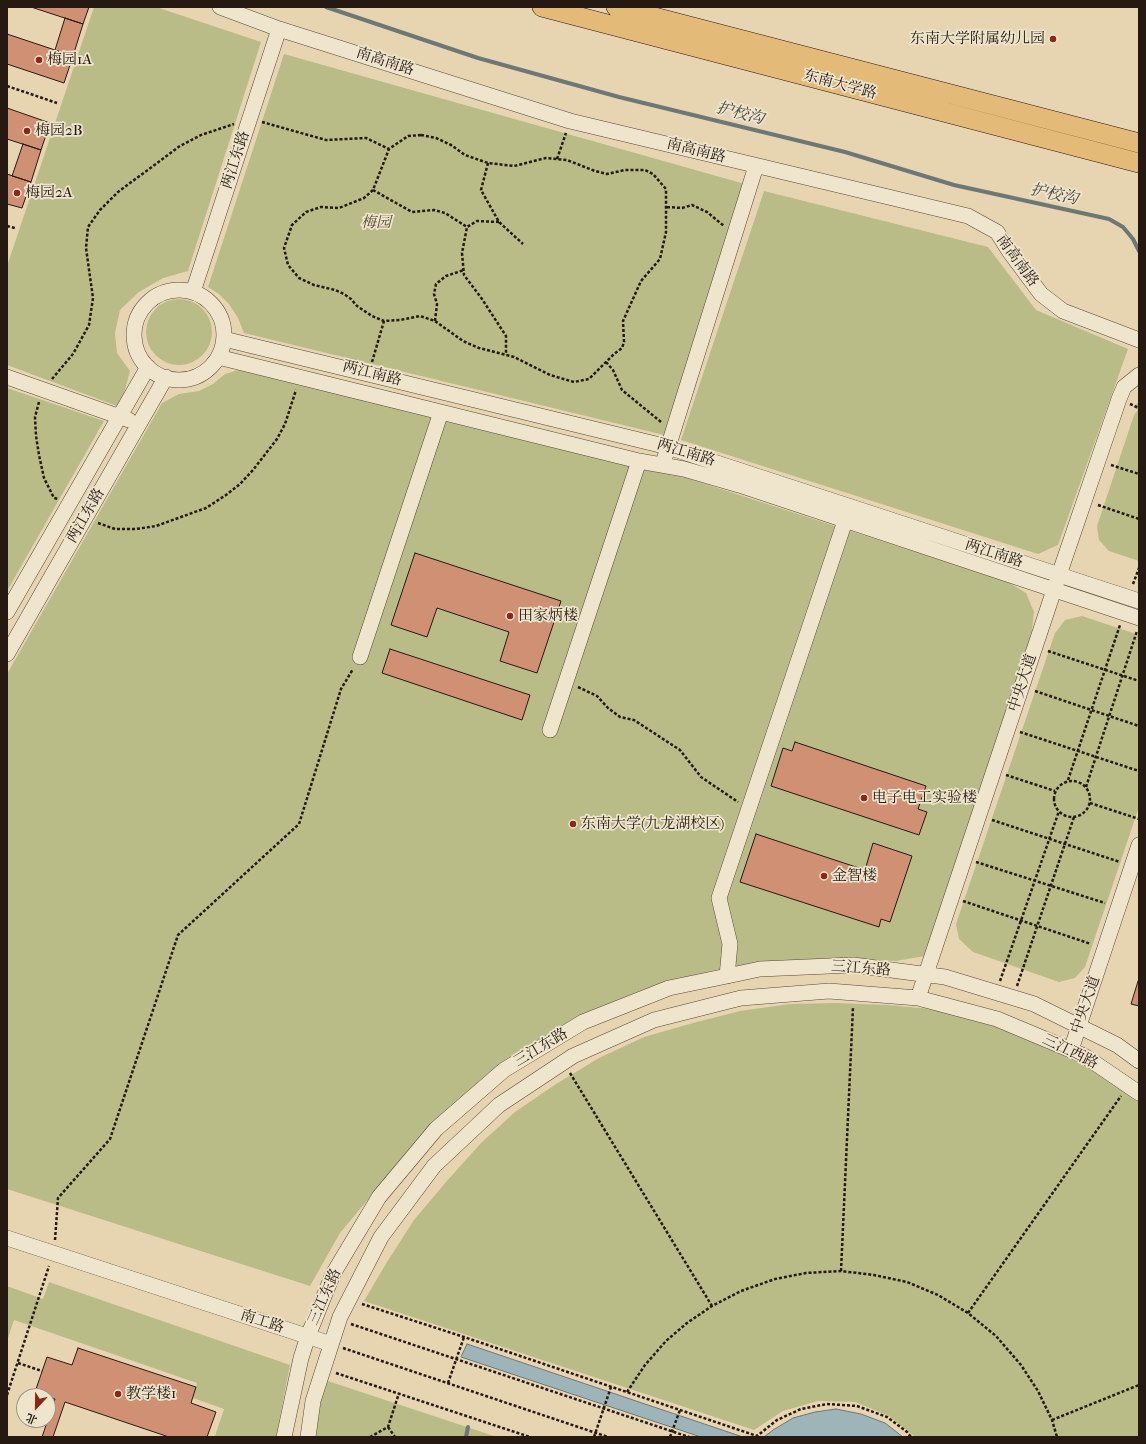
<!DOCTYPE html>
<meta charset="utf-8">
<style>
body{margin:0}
#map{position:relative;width:1146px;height:1444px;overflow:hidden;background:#e7d5b1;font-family:"IM FELL French Canon","Noto Serif SC",serif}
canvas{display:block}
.frame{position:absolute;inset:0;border:8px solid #251912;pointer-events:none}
.north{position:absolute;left:16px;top:1388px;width:40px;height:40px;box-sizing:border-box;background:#efe4cc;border:1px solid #9e9382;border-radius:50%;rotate:202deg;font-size:11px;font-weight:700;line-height:16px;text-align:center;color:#251912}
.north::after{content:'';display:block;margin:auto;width:14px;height:18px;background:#8f2418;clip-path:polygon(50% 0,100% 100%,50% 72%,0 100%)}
</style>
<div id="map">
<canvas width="1146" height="1444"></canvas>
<div class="frame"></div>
<div class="north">北</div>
</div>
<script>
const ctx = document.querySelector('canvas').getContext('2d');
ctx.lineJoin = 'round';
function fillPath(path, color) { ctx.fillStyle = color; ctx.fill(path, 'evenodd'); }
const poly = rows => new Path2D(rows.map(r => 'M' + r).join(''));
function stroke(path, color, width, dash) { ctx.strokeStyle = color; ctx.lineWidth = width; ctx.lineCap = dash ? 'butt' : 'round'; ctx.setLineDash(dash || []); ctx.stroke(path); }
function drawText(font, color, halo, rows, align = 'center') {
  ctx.font = font + ' "IM FELL French Canon","Noto Serif SC",serif'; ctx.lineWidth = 3.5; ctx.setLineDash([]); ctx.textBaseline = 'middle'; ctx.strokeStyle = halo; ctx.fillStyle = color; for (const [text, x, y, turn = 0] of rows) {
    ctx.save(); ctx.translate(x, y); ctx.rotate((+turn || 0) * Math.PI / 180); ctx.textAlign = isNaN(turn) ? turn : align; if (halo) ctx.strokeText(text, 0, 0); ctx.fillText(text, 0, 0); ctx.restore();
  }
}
const green = poly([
 [94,7,156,7,261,42,188,271,163,278,139,292,120,310,115,333,117,353,130,371,124,393,117,406,7,365,7,266],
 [284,54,745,184,664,435,244,333,238,318,229,304,219,294,208,287],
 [764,191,988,247,1036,310,1128,349,1058,545,1038,554,681,440],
 '146 332a33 33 0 1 1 66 0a33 33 0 1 1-66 0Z',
 [242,369,684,477,1008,582,1026,593,1034,612,1031,638,925,956,896,961,858,959,798,962,715,970,670,982,630,995,583,1018,524,1053,380,1185,340,1233,310,1286,7,1189,7,674,162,403,179,394,199,391,213,384,225,374],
 [7,388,104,421,7,591],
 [1139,402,1139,561,1109,551,1099,540,1097,526,1134,415,1138,410,1133,407],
 [1082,616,1139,635,1139,807,1085,967,1075,978,1059,982,973,952,959,939,956,924,1055,633,1065,620],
 [836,1003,888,1005,931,1009,974,1019,1018,1034,1056,1050,1103,1077,1139,1101,1139,1437,915,1437,889,1416,855,1402,818,1401,783,1411,754,1430,364,1301,387,1262,414,1220,446,1182,481,1143,515,1112,556,1084,599,1058,644,1037,693,1023,740,1011,790,1004],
 [49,1282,290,1365,276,1437,218,1437,215,1436,224,1409,193,1398,197,1383,14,1320,7,1341,7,1286,43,1299],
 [325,1380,497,1437,313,1437]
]);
const water = poly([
 [467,1344,743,1437,701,1437,461,1357,467,1344],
 [836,1409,861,1414,885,1423,903,1437,764,1437,773,1430,793,1418,815,1412,836,1409]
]);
const stream = poly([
 [326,7,478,58,619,97,845,152,954,185,1109,219,1123,227,1133,239,1139,251],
 [466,1437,468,1427]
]);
const building = poly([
 [31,7,89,7,83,24,31,7],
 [65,18,83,24,73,56,55,50,65,18],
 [7,34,73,56,64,83,7,64,7,34],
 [7,108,50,123,41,150,7,139,7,108],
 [23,144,41,150,31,182,12,176,23,144],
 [7,174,31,182,22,208,7,204,7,174],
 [415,553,561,601,537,673,500,661,509,632,437,608,427,637,391,625,415,553],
 [390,649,530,695,522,720,382,673,390,649],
 [795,742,926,786,918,809,927,812,919,835,771,786,783,748,792,751,795,742],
 [756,834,865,870,873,843,912,856,890,922,881,919,879,927,740,882,756,834],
 [1139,978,1139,1006,1131,1004,1139,978],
 [78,1348,196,1387,191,1403,216,1412,207,1437,169,1437,65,1402,53,1437,42,1437,55,1399,35,1392,47,1357,72,1365,78,1348]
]);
const path = poly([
 [7,86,57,103],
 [262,122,326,140,366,138,389,149],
 [421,135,436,138,451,145,465,155,488,163,514,166,546,158,567,160,595,171,607,174,625,170,645,170,653,174,666,189,666,232,660,259,641,281,623,321,624,342,622,348,614,354,589,379,574,382,550,375,514,357,479,348,463,341,435,321,420,316,400,320,384,321,372,316,357,306,351,299,344,294,335,290,314,285,299,278,288,265,284,248,292,225,306,212,321,207,339,208,364,198,373,190,389,149,408,136,421,135],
 [557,159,566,133],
 [488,163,481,190,499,222,523,244],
 [373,190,412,212,434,210,445,213,467,227],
 [667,207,682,208,692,205,707,212,724,226],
 [499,222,477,221,467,227,462,253,464,275,482,299,506,336,506,355],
 [7,226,15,228],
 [435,321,437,304,434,294,436,284,446,276,464,270],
 [372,362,384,321],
 [606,362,613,370,622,390,661,422],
 [52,379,73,354,89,325,93,298,86,248,88,227,100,210,118,192,180,146,201,135,234,124],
 [39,402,35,417,36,436,39,455,44,478,54,498,58,499],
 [1130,404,1139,408],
 [1111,465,1139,474],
 [1098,505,1139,519],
 [98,523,115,529,136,529,156,526,206,508,226,495,240,484,253,470,277,439,285,424,296,390],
 [1133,584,1139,568],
 [1048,651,1139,681],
 [578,687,597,696,608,708,620,717,634,720,680,750,701,777,738,802],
 [1035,691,1139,726],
 [1020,732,1139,771],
 [1006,775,1055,791],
 [1068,780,1120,625],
 '1054 799a18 18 0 1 1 36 0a18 18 0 1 1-36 0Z',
 [1086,787,1137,631],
 [1090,803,1139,819],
 [992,820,1120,862],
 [976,862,1105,903],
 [963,901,1091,944],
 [1000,981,1059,811],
 [1017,986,1074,817],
 [570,1073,712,1306],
 [55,1240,58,1198,110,1139,178,935,299,824,341,689,353,669],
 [841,1271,853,1007],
 [362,1304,464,1337,757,1436,777,1420,801,1409,827,1404,857,1406,887,1417,907,1432,911,1437],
 [968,1313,1121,1096],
 [351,1324,689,1437],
 [343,1348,608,1437],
 [18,1363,42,1371],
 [336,1373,530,1437],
 [448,1383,464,1337],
 [627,1392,645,1365,666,1341,687,1323,712,1306,741,1291,775,1279,806,1273,841,1271,874,1275,907,1282,938,1295,968,1313,996,1336,1021,1365,1038,1391,1052,1420,1057,1437],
 [7,1395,49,1266],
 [1052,1420,1139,1385],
 [388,1427,395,1437],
 [370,1437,388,1427,399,1393],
 [594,1437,611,1387],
 [670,1437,680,1410]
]);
const minor = poly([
 [220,7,279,29,570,121,968,216,997,232,1009,251,1041,294,1063,311,1139,340],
 '134 335a45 45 0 1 1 90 0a45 45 0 1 1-90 0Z',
 [193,292,279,29],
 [224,339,668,447,1139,601],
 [218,357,639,461,684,469,739,485,1139,618],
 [7,377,129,420],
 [665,457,756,166],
 [7,612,148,367],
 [7,654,166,377],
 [360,657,441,412],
 [550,730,639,461],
 [727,976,730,944,719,898,845,521,843,511],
 [918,998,1059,575,1119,399,1124,387,1139,375],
 [1071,1050,1139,845],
 [7,1238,331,1344],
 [284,1437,301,1358,308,1336,333,1274,379,1197,436,1129,504,1070,583,1022,669,988,727,976,760,969,853,965,945,977,1034,1004,1117,1045,1139,1061],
 [308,1437,313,1401,340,1317,381,1237,434,1166,499,1105,573,1056,654,1020,741,998,829,991,918,998,997,1019,1071,1050,1086,1057,1139,1093]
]);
const major = poly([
 [542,7,1139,163],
 [616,7,1139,143]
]);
const markers = [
 [1053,39,4,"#8f2418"],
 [39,60,4,"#8f2418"],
 [27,131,4,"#8f2418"],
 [17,193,4,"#8f2418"],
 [510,616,4,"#8f2418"],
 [864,798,4,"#8f2418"],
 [573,824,4,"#8f2418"],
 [824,876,4,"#8f2418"],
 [118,1394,4,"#8f2418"]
];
const poiNames = [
 ["东南大学附属幼儿园",1045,39,"right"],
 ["梅园1A",47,60],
 ["梅园2B",35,131],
 ["梅园2A",25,193],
 ["田家炳楼",518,616],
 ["电子电工实验楼",872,798],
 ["东南大学(九龙湖校区)",581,824],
 ["金智楼",832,876],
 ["教学楼1",126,1394]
];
const streetNames = [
 ["南高南路",385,62,18],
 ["东南大学路",840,85,15],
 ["南高南路",696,151,14],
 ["两江东路",236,160,-72],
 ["南高南路",1017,261,54],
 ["两江南路",372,374,14],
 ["两江南路",686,453,17],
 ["两江东路",86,516,-60],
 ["两江南路",994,554,18],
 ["中央大道",1023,683,-72],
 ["三江东路",861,969,4],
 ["中央大道",1086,1005,-71],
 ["三江东路",541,1048,-31],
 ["三江西路",1070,1052,26],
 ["三江东路",325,1297,-66],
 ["南工路",262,1322,18]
];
const parkNames = [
 ["梅园",376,223]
];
const waterNames = [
 ["护校沟",740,114,14],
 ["护校沟",1054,195,12]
];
fillPath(green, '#babc88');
fillPath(water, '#9db5b8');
stroke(water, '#6d7776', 1);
stroke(stream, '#6d7776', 4);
fillPath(building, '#d09074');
stroke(building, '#251912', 1);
stroke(minor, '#56483a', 16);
stroke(major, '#251912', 20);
stroke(path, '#251912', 2.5, [3, 2]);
stroke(minor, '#efe4cc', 15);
stroke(major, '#e4ba78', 19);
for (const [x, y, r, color] of markers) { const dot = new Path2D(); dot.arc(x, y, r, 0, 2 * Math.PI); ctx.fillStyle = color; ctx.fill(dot); stroke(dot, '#efe4cc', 1.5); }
drawText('15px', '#251912', '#efe4cc', poiNames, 'left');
drawText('15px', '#251912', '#efe4cc', streetNames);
drawText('italic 15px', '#524a35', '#efe4cc', parkNames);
drawText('italic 16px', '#494844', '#efe4cc', waterNames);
</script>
